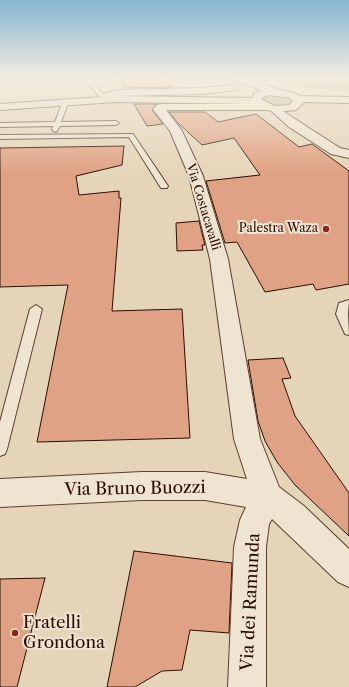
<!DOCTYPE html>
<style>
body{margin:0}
canvas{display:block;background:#e5d5b8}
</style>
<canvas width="349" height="687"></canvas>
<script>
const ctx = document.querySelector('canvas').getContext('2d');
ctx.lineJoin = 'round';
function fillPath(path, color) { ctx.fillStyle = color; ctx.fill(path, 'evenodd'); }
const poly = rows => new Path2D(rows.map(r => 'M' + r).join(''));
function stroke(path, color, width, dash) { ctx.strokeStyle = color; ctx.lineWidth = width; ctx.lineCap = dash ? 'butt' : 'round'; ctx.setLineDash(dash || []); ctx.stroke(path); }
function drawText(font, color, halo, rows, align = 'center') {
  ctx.font = font + ' "Libre Caslon Text",serif'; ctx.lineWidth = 4; ctx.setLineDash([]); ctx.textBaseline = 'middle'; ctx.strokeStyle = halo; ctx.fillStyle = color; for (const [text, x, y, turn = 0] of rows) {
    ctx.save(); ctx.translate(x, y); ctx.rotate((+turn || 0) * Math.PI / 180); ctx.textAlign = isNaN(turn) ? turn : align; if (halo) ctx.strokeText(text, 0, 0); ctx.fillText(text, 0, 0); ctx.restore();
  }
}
const green = poly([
 [251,77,349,77,349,92,313,89,272,80,264,83],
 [270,95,288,97,291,100,290,103,281,106,263,101,262,99,265,96]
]);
const building = poly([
 [118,77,160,77,173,87,125,88,118,77],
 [134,104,156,104,152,110,163,124,147,126,134,104],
 [169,112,205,112,218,122,256,114,299,147,312,144,349,171,349,284,316,290,313,284,265,292,237,242,225,243,206,181,260,175,234,138,202,145,178,123,169,112],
 [124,146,122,165,76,176,79,195,119,191,119,198,121,198,112,311,182,309,190,438,37,442,68,285,0,287,0,148,124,146],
 [199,221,205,245,202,245,203,250,177,251,176,223,199,221],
 [283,358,291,378,282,379,295,416,349,493,349,536,295,485,277,462,265,441,258,421,248,360,283,358],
 [134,551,232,563,229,633,190,630,182,670,162,671,135,687,107,687,134,551],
 [45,578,17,687,0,687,0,579,45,578]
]);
const service = poly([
 [83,77,89,77,106,98,106,100,102,100,83,77],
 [66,99,69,101,61,122,116,121,119,123,116,125,60,126,57,131,55,132,52,130,53,126,0,127,0,123,55,122,63,101,66,99],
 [133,134,168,186,167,188,161,188,129,137,0,139,0,135,133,134],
 [349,300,348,314,349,335,345,334,336,314,339,303,349,300],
 [36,305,42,309,7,449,5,454,0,456,0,422,30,309,36,305]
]);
const minor = poly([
 [230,77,244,77,280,90,281,92,280,94,272,94,231,79,230,77],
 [233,85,237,86,238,88,237,90,201,94,117,96,104,102,98,99,105,93,117,90,201,88,233,85],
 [161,104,266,104,271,106,275,106,340,148,349,150,349,158,331,154,289,127,270,110,166,110,182,131,203,176,228,259,260,439,279,487,304,506,349,549,349,587,338,582,272,519,269,524,266,547,266,687,228,687,234,547,240,520,246,507,205,500,142,500,0,507,0,479,142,472,205,472,247,479,234,439,210,259,189,176,170,131,153,109,157,105,161,104]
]);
const tertiary = poly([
 [269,89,292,92,300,96,349,97,349,103,304,102,296,110,275,112,257,107,253,104,116,102,0,110,0,104,116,96,252,98,254,93,269,89],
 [269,95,289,98,293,101,289,105,275,106,262,100,263,97,269,95]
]);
const markers = [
 [326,229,4,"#8f2418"],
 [15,633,4,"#8f2418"]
];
const farStreetnames = [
 ["Via Costacavalli",203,207,73]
];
const farPoinames = [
 ["Palestra Waza",318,229]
];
const nearStreetnames = [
 ["Via Bruno Buozzi",135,489,-1],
 ["Via dei Ramunda",251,602,-87]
];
const nearPoinames = [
 ["Fratelli",23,623],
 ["Grondona",23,643]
];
fillPath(green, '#b8bc8d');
fillPath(building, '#e0a284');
stroke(building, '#2b0e00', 1);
stroke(service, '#5a402e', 2);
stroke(minor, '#5a402e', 2);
stroke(tertiary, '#5a402e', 2);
fillPath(service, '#eee4d1');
fillPath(minor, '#eee4d1');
fillPath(tertiary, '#eee4d1');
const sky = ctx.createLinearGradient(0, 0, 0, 173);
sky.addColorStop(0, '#87b6d3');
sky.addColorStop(0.45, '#f3ecdf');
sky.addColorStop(1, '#f3ecdf00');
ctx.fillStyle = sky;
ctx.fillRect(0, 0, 349, 173);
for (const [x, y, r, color] of markers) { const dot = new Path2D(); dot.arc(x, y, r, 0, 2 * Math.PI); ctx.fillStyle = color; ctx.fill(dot); stroke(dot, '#eee4d1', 1.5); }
drawText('12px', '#2b0e00', '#eee4d1', farStreetnames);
drawText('12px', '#2b0e00', '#eee4d1', farPoinames, 'right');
drawText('17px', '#2b0e00', '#eee4d1', nearStreetnames);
drawText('17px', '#2b0e00', '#eee4d1', nearPoinames, 'left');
</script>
